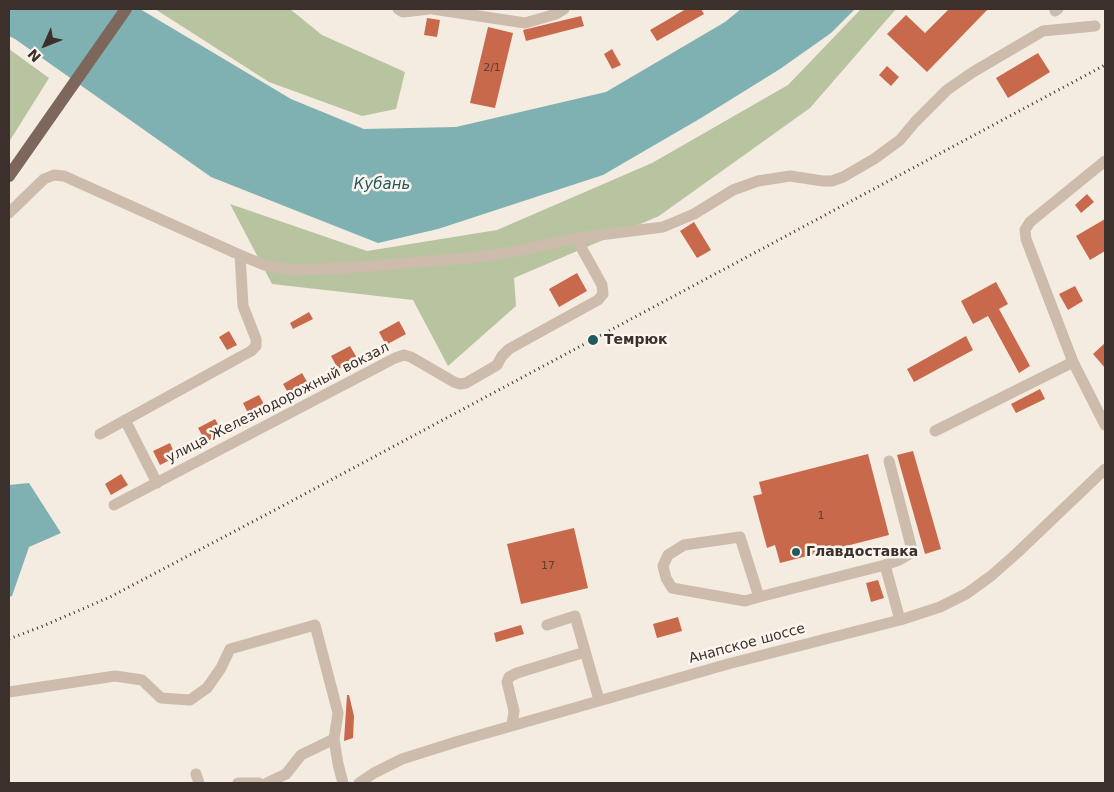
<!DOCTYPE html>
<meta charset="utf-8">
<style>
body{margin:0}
#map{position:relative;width:1114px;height:792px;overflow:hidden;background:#f4ebe1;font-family:"DejaVu Sans",sans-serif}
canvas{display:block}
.frame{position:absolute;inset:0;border:10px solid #3b302b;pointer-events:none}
.north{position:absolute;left:20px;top:20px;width:50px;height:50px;-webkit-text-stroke:4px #fbf5ee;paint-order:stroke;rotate:226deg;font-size:14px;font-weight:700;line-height:20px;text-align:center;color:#3b302b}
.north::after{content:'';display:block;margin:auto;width:18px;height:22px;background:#3b302b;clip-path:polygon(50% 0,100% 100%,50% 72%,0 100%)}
</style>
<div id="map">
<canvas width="1114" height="792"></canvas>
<div class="frame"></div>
<div class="north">N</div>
</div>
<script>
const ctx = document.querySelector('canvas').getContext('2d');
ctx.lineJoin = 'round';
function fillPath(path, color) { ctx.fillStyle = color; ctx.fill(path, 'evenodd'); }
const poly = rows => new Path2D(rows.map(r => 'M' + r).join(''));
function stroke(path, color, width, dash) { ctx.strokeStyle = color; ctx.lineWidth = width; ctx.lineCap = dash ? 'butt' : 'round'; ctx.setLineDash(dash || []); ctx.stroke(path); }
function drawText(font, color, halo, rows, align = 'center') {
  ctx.font = font + ' "DejaVu Sans",sans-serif'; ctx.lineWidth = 5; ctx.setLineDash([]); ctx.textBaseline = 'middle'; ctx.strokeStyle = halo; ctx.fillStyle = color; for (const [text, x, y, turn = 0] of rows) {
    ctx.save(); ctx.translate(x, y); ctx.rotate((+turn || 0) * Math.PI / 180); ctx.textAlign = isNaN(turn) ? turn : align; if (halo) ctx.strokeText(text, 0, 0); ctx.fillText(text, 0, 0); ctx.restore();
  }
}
const green = poly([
 [155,9,290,9,322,35,405,72,396,109,362,116,269,82],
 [861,9,896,9,810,108,659,216,514,278,516,306,448,366,413,300,272,284,230,204,367,251,497,230,652,163,788,85],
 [9,49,49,78,9,142]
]);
const water = poly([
 [9,9,140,9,291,99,364,129,456,127,606,92,725,22,741,9,855,9,831,33,780,69,701,118,603,175,438,229,378,243,211,177,15,39,9,36],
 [29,483,61,533,29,547,12,596,9,597,9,485]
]);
const building = poly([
 [686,9,701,9,704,14,657,41,650,30],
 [949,9,988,9,927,72,887,34,906,15,925,33],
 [581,16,584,26,526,41,523,30],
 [427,18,440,20,437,37,424,35],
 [488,27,513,33,495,108,470,103],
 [612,49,621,65,612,69,604,54],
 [1038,53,1050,72,1008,98,996,78],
 [887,66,899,77,891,86,879,75],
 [1087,194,1094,202,1081,213,1075,205],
 [1105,219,1105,251,1090,260,1076,236],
 [694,222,711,250,697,258,680,231],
 [577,273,587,291,559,307,549,289],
 [996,282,1008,304,999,309,1030,366,1019,373,988,316,973,324,961,301],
 [1075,286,1083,301,1068,310,1059,294],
 [309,312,313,319,293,329,290,323],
 [399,321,406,334,386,345,379,332],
 [229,331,237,345,227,350,219,337],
 [966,336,973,350,914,382,907,369],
 [1105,343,1105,368,1093,354],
 [350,346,357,358,338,369,331,356],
 [302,373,309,385,290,396,283,384],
 [1040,389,1045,399,1016,413,1011,404],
 [259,395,266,408,250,417,243,403],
 [215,419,223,433,206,442,198,428],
 [170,443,176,457,160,465,153,451],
 [913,451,941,549,925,554,897,455],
 [868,454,889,535,780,563,775,545,767,548,753,496,762,494,759,482],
 [121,474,128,485,111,495,105,484],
 [574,528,588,588,521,604,507,544],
 [878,580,884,598,871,602,866,583],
 [678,617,682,631,657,638,653,624],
 [521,625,524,634,496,642,494,633],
 [347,695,349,695,354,716,353,738,344,741]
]);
const minor = poly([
 [398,9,403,12,429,9],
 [433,9,525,23,556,14,564,9],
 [1055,11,1058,9],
 [1105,161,1030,222,1025,230,1026,239,1073,362,1105,425],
 [9,213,44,179,54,175,64,176,240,255,264,265,292,270,345,268,470,258,518,251,576,238,663,227,694,214,733,190,758,181,790,176,823,181,832,181,843,177,874,159,900,140,915,122,947,90,973,72,1043,31,1095,26],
 [125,420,157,483],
 [935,431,1073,362],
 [100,434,251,351,256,346,256,339,243,306,240,255],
 [889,461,911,546,908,555,899,560,885,565,900,620],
 [114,505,395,358,404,355,411,357,454,382,460,384,466,383,492,368,497,365,502,356,509,349,598,300,603,294,602,285,576,238],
 [759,597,740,537,684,545,668,555,663,566,666,578,672,588,745,601,759,597,885,565],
 [547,625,575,616,599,700],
 [9,692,115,676,142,680,161,698,190,700,207,688,221,668,230,649,315,625,338,713,334,739,338,764,343,783],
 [512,725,514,711,507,682,509,677,517,673,585,652],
 [196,774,199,783],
 [238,783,259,783],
 [267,783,286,774,301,755,334,739],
 [359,783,374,773,402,759,459,741,728,664,900,620,940,607,966,594,991,576,1017,553,1105,469]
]);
const major = poly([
 [9,176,126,9]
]);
const rail = poly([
 [9,639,43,626,110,597,273,511,1105,65]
]);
const markers = [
 [593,340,6,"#1f5a5e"],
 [796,552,5,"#1f5a5e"]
];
const numberNames = [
 ["2/1",492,68],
 ["1",821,516],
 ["17",548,566]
];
const poiNames = [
 ["Темрюк",604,340],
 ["Главдоставка",806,552]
];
const streetNames = [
 ["улица Железнодорожный вокзал",278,403,-27],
 ["Анапское шоссе",747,644,-15]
];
const waterNames = [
 ["Кубань",382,185]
];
fillPath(green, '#b8c4a0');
fillPath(water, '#7fb0b2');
fillPath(building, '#c8694b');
stroke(minor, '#cdbbac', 11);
stroke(major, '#7d675c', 12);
stroke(rail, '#3b302b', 3, [1, 4]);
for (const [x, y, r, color] of markers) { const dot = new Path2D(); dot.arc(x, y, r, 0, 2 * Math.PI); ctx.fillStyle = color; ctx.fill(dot); stroke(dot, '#fbf5ee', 2); }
drawText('11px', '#5e3e33', null, numberNames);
drawText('bold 14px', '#3b302b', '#fbf5ee', poiNames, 'left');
drawText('14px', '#3b302b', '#fbf5ee', streetNames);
drawText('italic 15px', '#1f5a5e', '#fbf5ee', waterNames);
</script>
